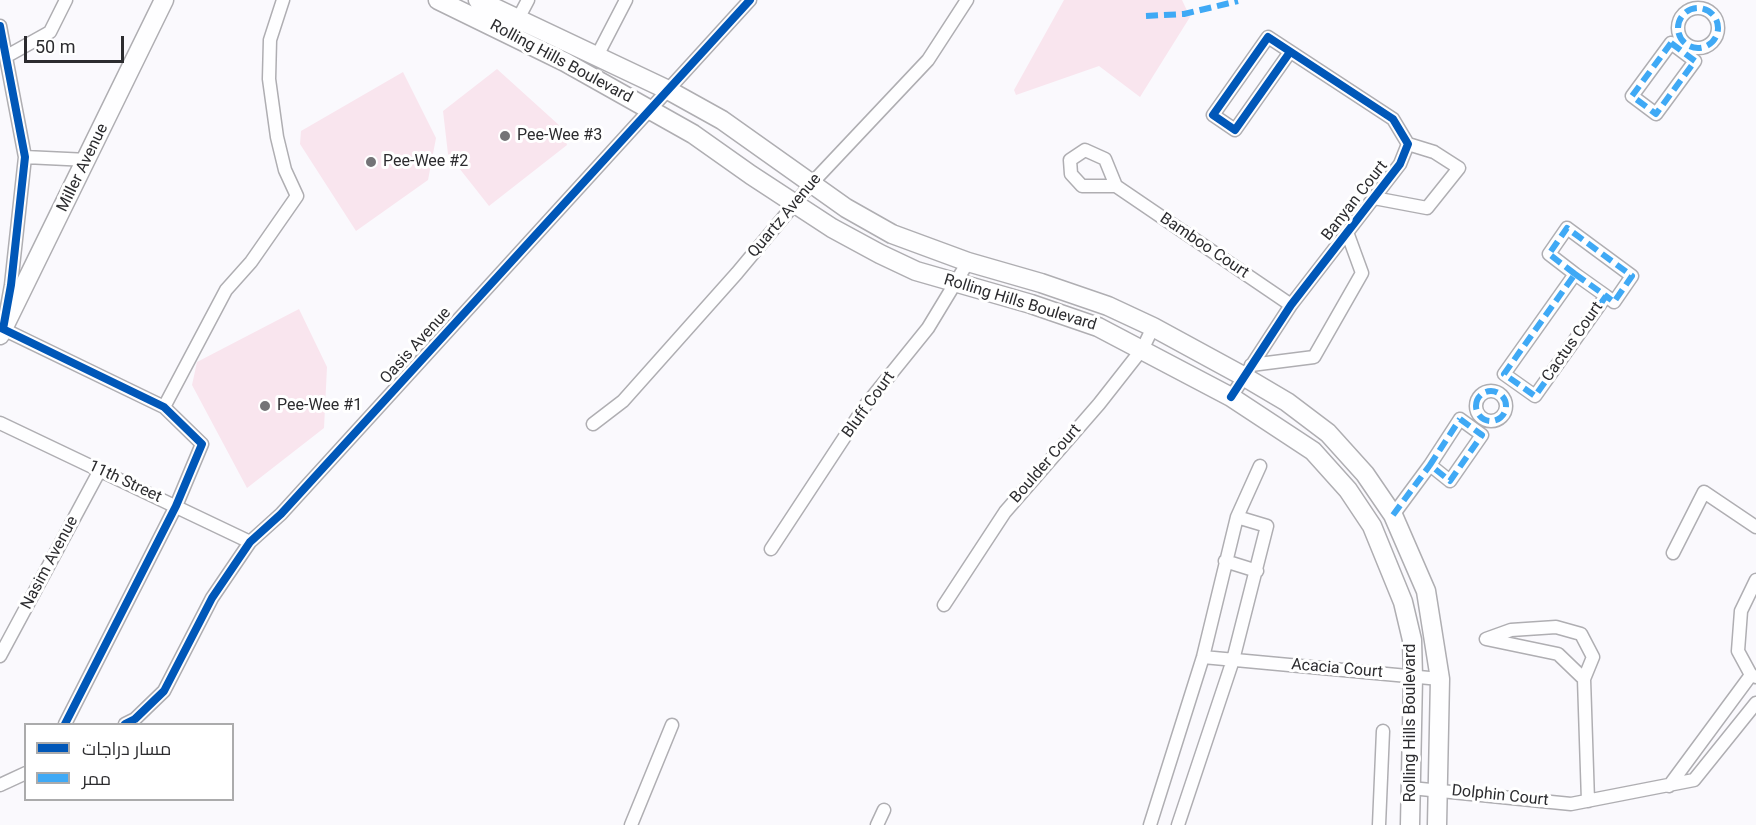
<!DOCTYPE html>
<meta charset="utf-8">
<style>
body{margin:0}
#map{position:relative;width:1756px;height:825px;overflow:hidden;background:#faf9fd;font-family:Roboto,Cairo,sans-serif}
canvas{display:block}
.legend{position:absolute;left:24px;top:723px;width:210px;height:78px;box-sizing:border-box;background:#fff;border:2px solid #ababac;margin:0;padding:8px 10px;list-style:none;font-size:18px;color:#2c2c2f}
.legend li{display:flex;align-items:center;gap:12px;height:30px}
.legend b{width:30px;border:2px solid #ababac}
.scale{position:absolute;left:24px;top:36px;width:100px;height:27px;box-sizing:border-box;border:3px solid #2c2c2f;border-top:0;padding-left:8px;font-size:18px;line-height:21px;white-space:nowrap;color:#2c2c2f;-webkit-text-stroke:4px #fff;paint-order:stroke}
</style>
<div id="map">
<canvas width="1756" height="825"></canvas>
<ul class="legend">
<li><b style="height:8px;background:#0057b8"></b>مسار دراجات</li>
<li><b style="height:8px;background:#3fa9f5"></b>ممر</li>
</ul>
<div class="scale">50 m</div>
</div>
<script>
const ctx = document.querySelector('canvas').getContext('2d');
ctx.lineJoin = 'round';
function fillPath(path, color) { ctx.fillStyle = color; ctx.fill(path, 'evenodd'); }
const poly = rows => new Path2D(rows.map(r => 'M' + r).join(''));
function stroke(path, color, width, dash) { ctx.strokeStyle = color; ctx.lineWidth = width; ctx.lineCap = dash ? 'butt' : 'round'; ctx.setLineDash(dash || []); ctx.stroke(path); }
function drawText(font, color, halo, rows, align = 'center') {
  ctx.font = font + ' Roboto,sans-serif'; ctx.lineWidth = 6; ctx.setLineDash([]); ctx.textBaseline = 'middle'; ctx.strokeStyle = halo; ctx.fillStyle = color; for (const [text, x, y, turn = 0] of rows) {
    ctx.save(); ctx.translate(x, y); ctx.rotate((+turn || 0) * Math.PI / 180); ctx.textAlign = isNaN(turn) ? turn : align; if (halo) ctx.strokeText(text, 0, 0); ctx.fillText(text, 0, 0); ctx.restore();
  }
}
const green = poly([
 [1064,0,1182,0,1190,17,1140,97,1099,66,1016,95,1014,90],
 [497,69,560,126,567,145,489,206,448,154,443,111],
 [403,72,436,138,428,180,356,231,300,144,301,131],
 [299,309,327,367,324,428,247,488,192,385,197,362]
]);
const minor = poly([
 '1678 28a20 20 0 1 1 40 0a20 20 0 1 1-40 0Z',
 [518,19,528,0],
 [0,26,25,157,11,285,3,329,164,407,202,444,176,506,65,724],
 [1671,43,1695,61,1656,114,1632,96,1671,43],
 [7,56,50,32,66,0],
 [597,56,626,0],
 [25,157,88,160],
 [1116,186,1082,186,1071,174,1070,160,1085,150,1105,159,1116,186,1291,305],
 [1374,198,1427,208,1459,168,1434,152,1408,144],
 [1575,274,1606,296,1535,396,1504,374,1575,274],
 [1575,274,1549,254,1567,228,1632,276,1614,302,1606,296],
 [1251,365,1314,357,1362,273,1347,232],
 '1476 406a15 15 0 1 1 30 0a15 15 0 1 1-30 0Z',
 [1231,397,1291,305,1400,164,1408,144,1393,119,1268,37,1213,115,1235,130,1290,52],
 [164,407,226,290,251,262,297,196,285,170,277,137,269,79,270,40,283,0],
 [1460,419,1482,435,1450,481,1430,465,1460,419],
 [0,423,250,542],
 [593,424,623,401,737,273,812,183,928,60,967,0],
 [1393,515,1430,465],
 [771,549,865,406,928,328,968,262],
 [1673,553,1704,492,1756,527],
 [1225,561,1257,571],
 [1756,580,1741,611,1738,651,1751,675,1756,677],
 [944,605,1005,512,1099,404,1143,348,1153,327],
 [0,656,100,470],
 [1203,657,1440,679],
 [1584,679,1558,654,1486,639,1511,630,1556,627,1581,634,1593,657,1584,679,1588,801],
 [125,724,135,719,164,691,212,598,250,542,281,514,750,0],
 [0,785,26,773],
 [1669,786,1751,675],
 [1411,788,1571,804,1694,780,1756,703],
 [631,825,672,725],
 [877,825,884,810],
 [1150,825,1203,657,1237,517,1260,466],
 [1178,825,1233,660,1267,526,1237,517],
 [1379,825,1383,731]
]);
const secondary = poly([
 [438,0,565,62,693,134,751,175,832,228,880,254,916,271,1031,304,1098,327,1231,397,1313,451,1348,490,1372,526,1403,602,1412,640,1413,677,1410,825],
 [478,0,668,90,722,120,846,208,892,234,968,262,1041,283,1108,306,1153,327,1243,376,1287,402,1328,433,1365,474,1393,515,1426,591,1440,679,1437,825],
 [0,335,164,0]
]);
const quiet = poly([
 '1678 28a20 20 0 1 1 40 0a20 20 0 1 1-40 0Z',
 [1146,16,1184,14,1238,1],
 [1671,43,1695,61,1656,114,1632,96,1671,43],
 [1575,274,1606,296,1535,396,1504,374,1575,274],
 [1575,274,1549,254,1567,228,1632,276,1614,302,1606,296],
 '1476 406a15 15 0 1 1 30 0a15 15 0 1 1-30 0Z',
 [1460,419,1482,435,1450,481,1430,465,1460,419],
 [1393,515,1430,465]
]);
const cycleway = poly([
 [0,26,25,157,11,285,3,329,164,407,202,444,176,506,65,724],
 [1231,397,1291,305,1400,164,1408,144,1393,119,1268,37,1213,115,1235,130,1290,52],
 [125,724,135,719,164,691,212,598,250,542,281,514,750,0]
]);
const markers = [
 [505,136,6,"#747477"],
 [371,162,6,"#747477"],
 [265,406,6,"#747477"]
];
const streetNames = [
 ["Rolling Hills Boulevard",561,62,28],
 ["Miller Avenue",83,168,-64],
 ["Banyan Court",1355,201,-52],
 ["Quartz Avenue",785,216,-50],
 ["Bamboo Court",1204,246,34],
 ["Rolling Hills Boulevard",1020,303,17],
 ["Cactus Court",1573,342,-55],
 ["Oasis Avenue",416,346,-48],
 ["Bluff Court",869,405,-54],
 ["Boulder Court",1046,464,-49],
 ["11th Street",125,482,25],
 ["Nasim Avenue",50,563,-62],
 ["Acacia Court",1337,669,5],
 ["Rolling Hills Boulevard",1411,723,-90],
 ["Dolphin Court",1500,796,6]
];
const poiNames = [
 ["Pee-Wee #3",517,136],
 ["Pee-Wee #2",383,162],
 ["Pee-Wee #1",277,406]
];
fillPath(green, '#f9e5ee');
stroke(minor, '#afaeb2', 15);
stroke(secondary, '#afaeb2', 21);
stroke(minor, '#fefeff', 12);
stroke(secondary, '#fefeff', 18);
stroke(quiet, '#3fa9f5', 6, [12, 6]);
stroke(cycleway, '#0057b8', 8);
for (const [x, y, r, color] of markers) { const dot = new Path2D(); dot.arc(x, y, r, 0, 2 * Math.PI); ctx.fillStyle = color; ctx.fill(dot); stroke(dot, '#fff', 2); }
drawText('16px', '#2c2c2f', '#fff', streetNames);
drawText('16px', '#2c2c2f', '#fff', poiNames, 'left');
</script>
